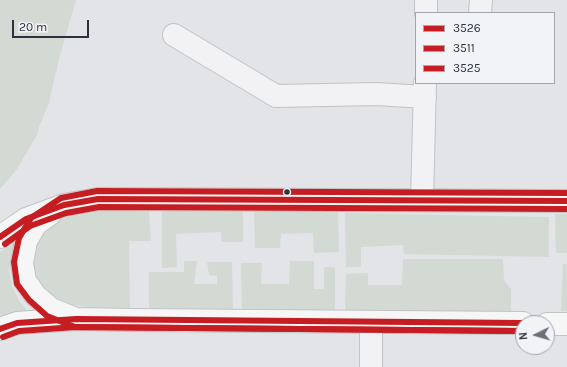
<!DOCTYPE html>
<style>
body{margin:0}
#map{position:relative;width:567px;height:367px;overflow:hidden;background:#e2e4e7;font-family:Karla,sans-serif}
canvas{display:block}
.legend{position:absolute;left:415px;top:12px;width:140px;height:72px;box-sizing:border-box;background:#f1f3f6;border:1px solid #a2a6ac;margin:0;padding:5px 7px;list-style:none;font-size:12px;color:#2b323e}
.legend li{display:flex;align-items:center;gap:8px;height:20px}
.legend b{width:20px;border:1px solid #a2a6ac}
.north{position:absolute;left:515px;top:315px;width:40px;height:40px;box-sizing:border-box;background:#f1f3f6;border:1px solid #a2a6ac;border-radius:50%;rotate:265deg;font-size:11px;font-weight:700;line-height:16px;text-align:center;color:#2b323e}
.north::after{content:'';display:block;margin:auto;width:14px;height:18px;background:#6b7079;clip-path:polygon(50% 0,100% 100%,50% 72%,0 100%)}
.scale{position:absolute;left:12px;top:20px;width:77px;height:18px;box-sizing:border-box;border:2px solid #2b323e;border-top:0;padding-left:5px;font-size:12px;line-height:14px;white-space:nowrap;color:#2b323e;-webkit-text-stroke:3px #f1f3f6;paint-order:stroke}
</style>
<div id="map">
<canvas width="567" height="367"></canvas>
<ul class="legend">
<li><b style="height:5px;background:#c61d23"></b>3526</li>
<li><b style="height:5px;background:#c61d23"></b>3511</li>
<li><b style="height:5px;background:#c61d23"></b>3525</li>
</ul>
<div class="north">N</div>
<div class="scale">20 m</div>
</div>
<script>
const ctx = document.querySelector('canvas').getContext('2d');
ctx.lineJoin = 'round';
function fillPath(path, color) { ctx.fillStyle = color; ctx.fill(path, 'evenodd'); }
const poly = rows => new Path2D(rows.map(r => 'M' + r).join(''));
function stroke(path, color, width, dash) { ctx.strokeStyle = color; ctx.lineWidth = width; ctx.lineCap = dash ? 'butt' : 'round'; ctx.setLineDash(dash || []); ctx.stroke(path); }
const green = poly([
 [0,0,76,0,59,59,49,103,39,127,37,135,17,169,0,189],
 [103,210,128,210,149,212,151,241,129,241,130,308,97,308,72,305,51,295,37,279,31,259,41,228,70,212],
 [243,210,243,242,222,242,221,232,176,234,177,267,162,268,162,211],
 [338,210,339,252,314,253,313,233,281,234,280,248,255,248,254,212],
 [345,213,549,217,549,257,404,254,403,245,361,247,361,267,346,267],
 [555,214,567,214,567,253,556,253],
 [18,238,14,248,9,269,12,286,20,302,29,313,0,327,0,252],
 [403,259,503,259,504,280,511,289,511,313,345,311,346,274,368,273,368,285,402,285],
 [184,261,197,261,194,284,217,284,217,276,209,275,207,262,232,262,233,311,149,308,149,272,184,272],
 [290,261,314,261,314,289,324,289,324,267,335,267,335,310,242,310,241,263,262,263,261,284,289,284],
 [563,264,567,264,567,311,561,311]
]);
const minor = poly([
 [426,0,426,13],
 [480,13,481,0],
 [174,35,276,96,376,94,425,97],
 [422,200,425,83],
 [371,367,371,322]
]);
const secondary = poly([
 [50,214,36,224,26,241,22,263,25,281,35,295,51,309,73,318],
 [0,237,26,219,64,205,98,199,567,201],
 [547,324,567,324],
 [0,329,17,323,76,319,132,320,523,323]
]);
const bus1 = poly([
 [0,237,26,219,64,205,98,199,567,201],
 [0,329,17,323,76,319,523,323]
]);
const bus2 = poly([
 [5,244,30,226,66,213,99,207,567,209],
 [3,337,19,331,76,327,523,331]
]);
const bus3 = poly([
 [523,331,75,327,47,316,29,300,17,284,14,262,19,238,31,218,61,198,97,191,567,193]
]);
const markers = [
 [287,192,3.5,"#2b323e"]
];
fillPath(green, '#d3dad3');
stroke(minor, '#c1c2c5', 24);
stroke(secondary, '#c1c2c5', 24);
stroke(minor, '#f2f2f4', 22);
stroke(secondary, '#f6f6f6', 22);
stroke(bus1, '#c61d23', 6);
stroke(bus2, '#c61d23', 6);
stroke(bus3, '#c61d23', 6);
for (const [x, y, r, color] of markers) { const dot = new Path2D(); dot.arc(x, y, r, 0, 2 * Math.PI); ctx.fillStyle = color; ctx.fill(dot); stroke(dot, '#f1f3f6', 1.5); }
</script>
